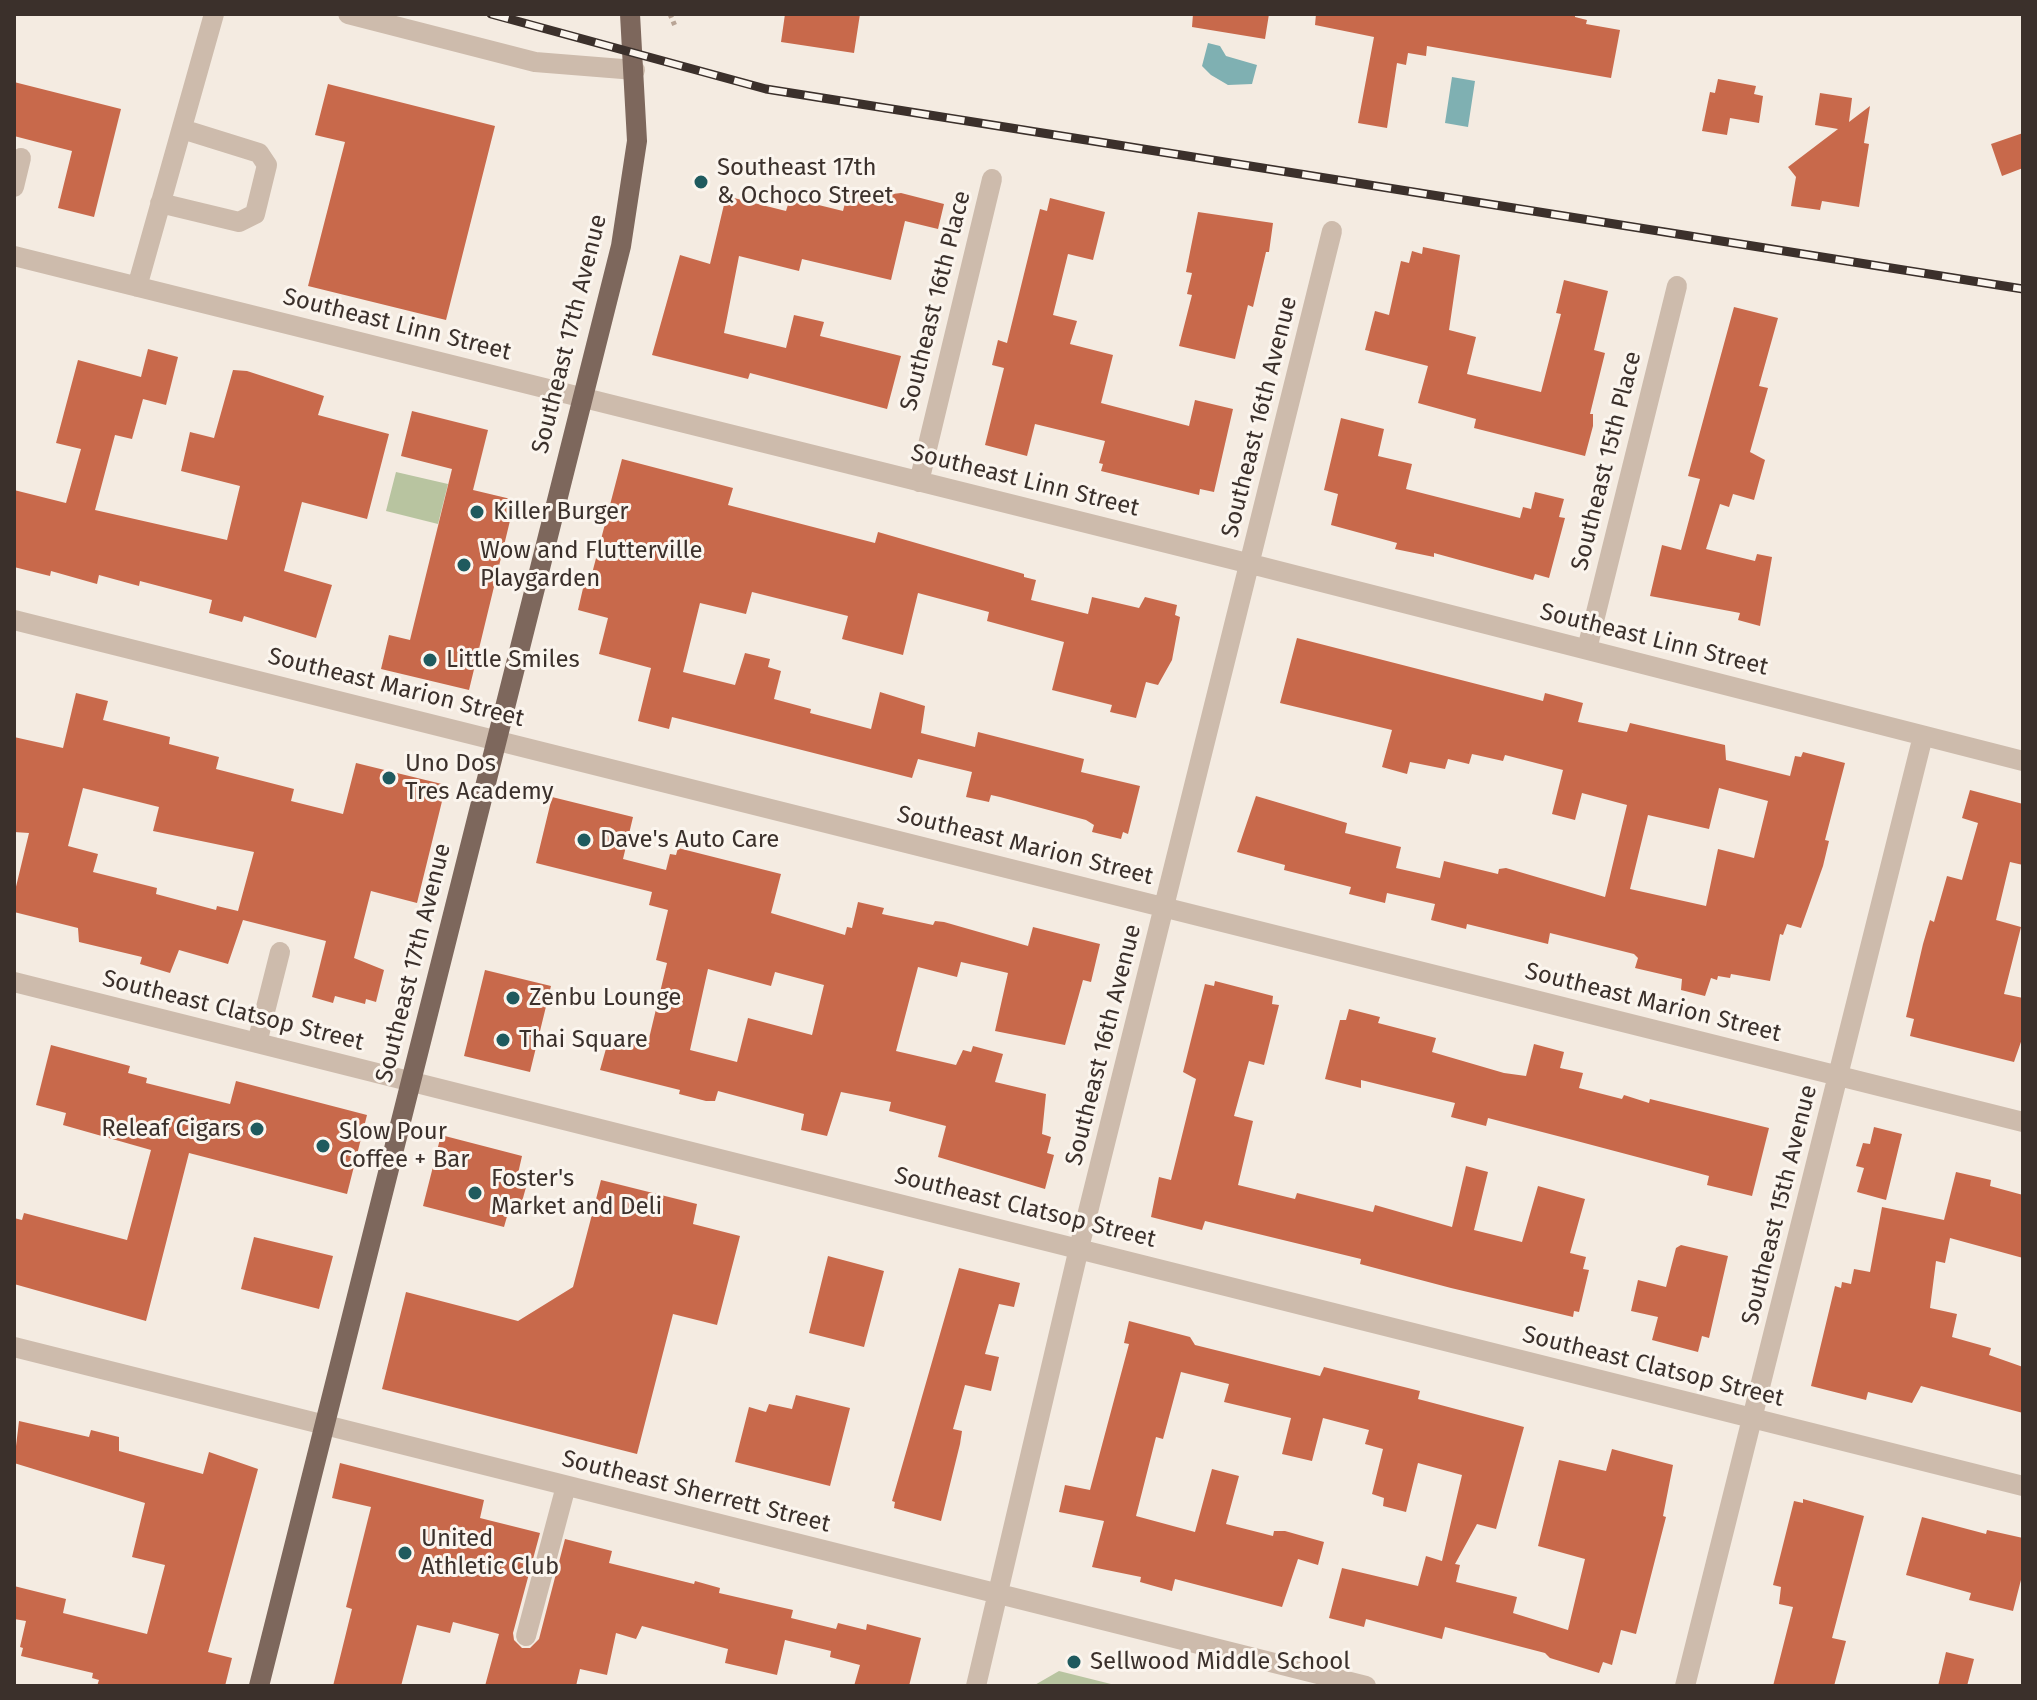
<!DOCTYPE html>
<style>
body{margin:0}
#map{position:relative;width:2037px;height:1700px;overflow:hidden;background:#f4ebe1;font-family:"Fira Sans",sans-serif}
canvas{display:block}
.frame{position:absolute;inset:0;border:16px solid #3b302b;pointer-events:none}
</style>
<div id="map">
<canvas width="2037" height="1700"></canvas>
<div class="frame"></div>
</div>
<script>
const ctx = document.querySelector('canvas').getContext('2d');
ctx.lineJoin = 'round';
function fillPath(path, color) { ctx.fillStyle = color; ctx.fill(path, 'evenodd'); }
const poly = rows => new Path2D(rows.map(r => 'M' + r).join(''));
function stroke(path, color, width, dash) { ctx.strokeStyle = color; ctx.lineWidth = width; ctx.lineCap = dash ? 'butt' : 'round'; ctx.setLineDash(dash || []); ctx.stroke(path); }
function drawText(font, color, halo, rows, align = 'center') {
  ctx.font = font + ' "Fira Sans",sans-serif'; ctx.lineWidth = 6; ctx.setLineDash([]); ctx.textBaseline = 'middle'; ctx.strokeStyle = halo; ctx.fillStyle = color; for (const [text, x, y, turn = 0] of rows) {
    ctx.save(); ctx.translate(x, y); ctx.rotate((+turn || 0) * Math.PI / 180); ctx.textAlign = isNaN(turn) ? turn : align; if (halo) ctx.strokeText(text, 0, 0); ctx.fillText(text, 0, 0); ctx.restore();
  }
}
const green = poly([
 [396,472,448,484,438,524,386,511],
 [1059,1671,1119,1686,1033,1686]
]);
const water = poly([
 [1208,43,1220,46,1226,56,1257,65,1252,84,1228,85,1211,75,1202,66],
 [1452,77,1475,81,1468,127,1445,123]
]);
const building = poly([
 [785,14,860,14,854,53,781,42],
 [1193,14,1269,14,1265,39,1192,27],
 [1316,14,1575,14,1575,17,1587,20,1586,24,1620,30,1611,78,1427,46,1426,56,1408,53,1406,65,1397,63,1387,128,1358,123,1374,37,1315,25],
 [1718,79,1756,86,1754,94,1763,96,1759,123,1730,118,1727,135,1702,131,1710,92,1715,93],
 [14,82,121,109,94,217,58,208,72,151,14,136],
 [328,84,495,126,446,320,308,286,345,142,315,135],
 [1820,93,1852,98,1849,122,1870,106,1864,143,1869,144,1859,207,1822,201,1820,210,1791,206,1796,177,1788,167,1838,129,1815,125],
 [2023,133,2023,168,2002,176,1991,144],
 [866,190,884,195,901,193,944,204,938,229,905,221,891,280,802,259,799,271,739,256,724,333,786,348,794,315,824,322,820,336,901,356,887,409,750,373,748,379,652,355,680,255,710,264,726,196,786,211,790,198,843,211,848,191,864,195],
 [1050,198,1105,212,1093,260,1068,254,1053,315,1077,321,1070,344,1113,355,1101,403,1189,426,1195,400,1233,409,1214,492,1200,489,1199,495,1101,471,1103,464,1099,463,1105,441,1035,424,1027,456,985,445,1004,368,992,365,998,340,1007,343,1040,209,1047,211],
 [1198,212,1273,223,1269,252,1266,252,1253,307,1248,305,1235,359,1179,346,1192,295,1187,294,1192,273,1186,272],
 [1423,247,1460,255,1449,330,1476,337,1467,374,1541,392,1561,314,1556,313,1564,280,1608,291,1594,350,1605,353,1590,414,1593,414,1593,426,1585,456,1474,428,1476,419,1418,403,1428,366,1365,350,1375,311,1389,315,1401,261,1409,263,1412,251,1422,254],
 [1734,307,1778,318,1759,386,1768,388,1750,452,1765,460,1754,500,1733,494,1729,507,1720,504,1706,549,1755,561,1757,554,1772,557,1760,626,1738,620,1740,613,1650,596,1662,545,1681,550,1700,479,1688,476],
 [148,349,178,357,166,405,143,399,132,439,115,435,95,510,227,540,240,486,181,471,190,432,214,438,233,370,247,371,324,396,318,415,389,434,367,519,302,502,284,571,332,585,316,638,244,616,242,622,209,613,212,600,140,581,139,586,99,575,97,584,51,571,50,576,14,567,14,490,66,503,81,449,56,443,78,360,141,377],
 [412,411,488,430,473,490,515,500,469,690,381,669,389,635,410,640,452,469,401,456],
 [1341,418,1384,429,1378,456,1412,464,1406,489,1520,518,1523,507,1531,509,1535,492,1564,499,1559,517,1565,518,1549,578,1535,574,1533,580,1434,553,1434,557,1395,549,1397,543,1331,525,1338,494,1324,490],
 [622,459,733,488,728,505,875,543,878,532,1024,574,1024,577,1036,580,1031,600,1088,614,1092,597,1139,608,1145,597,1177,605,1175,615,1180,617,1172,660,1158,685,1146,682,1136,718,1110,712,1112,705,1052,690,1064,642,987,621,989,612,918,593,903,655,842,639,848,616,752,592,746,614,700,603,683,672,735,685,745,653,770,659,768,667,781,671,774,699,811,709,810,713,871,729,880,692,925,706,921,733,975,747,978,732,1084,759,1081,772,1140,786,1128,834,1123,832,1121,839,1092,832,1094,825,1086,820,1000,797,991,795,989,802,966,797,972,772,918,759,912,778,672,717,669,729,638,721,651,668,599,654,608,618,578,610,584,584,589,585],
 [1297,638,1543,701,1545,693,1583,703,1578,722,1627,732,1630,723,1725,745,1726,760,1790,776,1795,756,1801,757,1803,752,1845,763,1825,840,1829,841,1823,866,1801,928,1787,924,1783,935,1780,934,1770,981,1731,974,1730,978,1718,976,1717,980,1711,978,1705,996,1681,990,1682,979,1635,968,1638,958,1634,954,1550,933,1548,944,1467,924,1466,929,1431,920,1435,904,1387,893,1385,903,1349,894,1351,887,1284,870,1285,865,1237,852,1256,796,1347,823,1345,833,1401,847,1396,868,1440,878,1444,861,1498,874,1499,869,1506,868,1605,897,1627,805,1582,793,1575,820,1552,814,1563,770,1505,755,1503,761,1472,754,1469,764,1448,759,1445,769,1410,762,1407,774,1382,767,1392,730,1280,703],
 [1719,788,1768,801,1754,858,1718,849,1706,906,1630,889,1648,815,1709,829],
 [76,693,108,701,103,720,170,737,169,744,219,757,216,769,294,789,291,801,343,814,356,763,446,785,417,903,371,891,354,958,384,970,376,1002,366,999,365,1004,335,996,333,1003,312,997,326,941,243,920,228,964,179,950,170,973,140,964,142,957,79,942,78,928,14,912,14,895,29,833,14,832,14,737,63,748],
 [83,788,159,807,153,831,254,852,238,911,217,906,216,910,156,894,157,888,93,872,98,854,68,846],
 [1970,790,2023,804,2023,865,2010,862,1996,920,2021,927,2004,994,2023,998,2023,1036,2014,1062,1910,1036,1914,1019,1906,1017,1923,944,1930,920,1934,922,1947,876,1962,880,1978,823,1962,818],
 [552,797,633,817,623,859,666,870,670,854,676,855,678,848,781,874,771,913,845,935,847,927,852,928,858,902,884,908,882,914,933,925,935,921,944,922,1028,946,1033,927,1100,944,1091,982,1083,980,1065,1045,995,1031,1008,973,961,962,957,977,918,967,896,1051,956,1065,963,1050,971,1052,973,1046,1003,1054,995,1082,1046,1094,1042,1134,1051,1137,1047,1153,1054,1155,1045,1189,938,1157,946,1126,889,1111,891,1102,841,1092,827,1136,801,1130,804,1114,718,1091,715,1101,706,1101,679,1094,680,1090,600,1070,609,1038,647,1047,667,963,656,960,668,910,649,905,652,892,536,863],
 [708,969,771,986,775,972,824,985,812,1035,748,1018,737,1062,690,1050],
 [485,970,551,986,530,1072,464,1056],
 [1215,981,1273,996,1272,1004,1279,1005,1264,1065,1249,1061,1234,1116,1253,1121,1238,1185,1295,1199,1297,1193,1373,1212,1375,1205,1452,1227,1466,1166,1488,1172,1474,1230,1522,1242,1538,1186,1585,1199,1570,1253,1586,1257,1583,1269,1589,1270,1579,1312,1574,1311,1573,1317,1451,1288,1360,1264,1361,1259,1205,1221,1202,1230,1151,1217,1159,1177,1171,1180,1196,1079,1183,1072,1205,984,1214,986],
 [1349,1009,1380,1017,1378,1023,1436,1038,1432,1052,1504,1073,1526,1076,1534,1044,1564,1052,1560,1068,1583,1073,1579,1088,1622,1099,1624,1095,1649,1103,1650,1099,1769,1128,1752,1196,1707,1185,1709,1176,1573,1140,1488,1118,1486,1126,1451,1117,1455,1103,1361,1080,1361,1088,1325,1079,1340,1020,1346,1020],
 [51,1045,130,1066,128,1073,147,1078,146,1083,230,1104,236,1081,367,1115,347,1194,189,1153,146,1321,14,1284,14,1218,22,1220,24,1213,127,1240,151,1150,63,1125,66,1113,36,1105],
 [1874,1127,1902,1134,1886,1200,1857,1192,1864,1168,1856,1166,1863,1143,1870,1144],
 [441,1135,522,1156,517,1178,528,1180,518,1216,508,1213,504,1227,423,1206],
 [1956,1172,1991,1180,1990,1186,2023,1195,2023,1258,1950,1238,1945,1263,1936,1261,1930,1308,1957,1314,1952,1337,1991,1348,1989,1355,2023,1367,2023,1413,1921,1386,1912,1403,1868,1392,1866,1400,1811,1386,1835,1286,1841,1288,1842,1282,1851,1284,1854,1269,1870,1272,1882,1207,1944,1220],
 [601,1180,697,1204,693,1224,740,1236,717,1325,673,1314,637,1454,382,1389,406,1292,518,1321,573,1287],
 [254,1237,333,1256,319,1309,241,1289],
 [1681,1245,1728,1256,1709,1338,1702,1336,1698,1352,1652,1340,1658,1317,1631,1311,1638,1280,1666,1287,1676,1248],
 [828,1256,884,1271,864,1347,809,1333],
 [959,1268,1020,1283,1014,1307,999,1304,985,1354,999,1357,991,1391,965,1385,953,1429,962,1431,960,1444,941,1521,894,1508,895,1502,892,1501],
 [1129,1321,1190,1337,1195,1345,1320,1376,1324,1367,1420,1391,1418,1399,1524,1427,1496,1529,1477,1524,1455,1564,1460,1565,1456,1582,1517,1597,1513,1613,1568,1630,1585,1559,1538,1546,1559,1460,1606,1471,1612,1449,1673,1465,1663,1516,1666,1517,1636,1634,1621,1630,1612,1665,1603,1662,1599,1673,1550,1658,1545,1653,1445,1627,1442,1639,1366,1619,1364,1627,1329,1618,1342,1568,1418,1586,1426,1556,1442,1561,1462,1475,1418,1463,1406,1512,1383,1506,1384,1498,1372,1494,1383,1449,1365,1444,1369,1430,1323,1418,1312,1461,1282,1454,1291,1418,1224,1402,1229,1384,1181,1372,1163,1439,1156,1437,1136,1516,1195,1532,1212,1469,1239,1476,1226,1524,1273,1536,1274,1531,1285,1531,1324,1542,1318,1565,1298,1559,1282,1607,1175,1579,1172,1591,1140,1582,1141,1577,1092,1567,1104,1521,1059,1512,1065,1485,1090,1490,1129,1344,1124,1343],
 [796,1395,850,1408,830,1486,735,1462,749,1407,766,1412,769,1404,792,1409],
 [19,1421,89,1437,91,1430,119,1437,119,1451,203,1474,209,1452,258,1469,208,1652,232,1658,225,1686,97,1686,99,1680,92,1678,93,1673,21,1656,23,1648,20,1647,26,1621,14,1619,14,1586,66,1599,63,1613,147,1634,165,1565,132,1557,145,1503,14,1463],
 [340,1463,484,1500,480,1518,540,1533,513,1633,514,1640,522,1648,530,1648,539,1639,565,1539,612,1551,609,1563,694,1584,695,1581,720,1588,719,1593,793,1610,791,1618,836,1629,838,1623,866,1630,867,1624,921,1638,909,1686,854,1686,860,1665,830,1657,831,1651,785,1640,777,1675,725,1663,728,1649,642,1626,636,1639,616,1633,607,1675,580,1669,576,1686,485,1686,499,1634,453,1622,450,1633,417,1625,401,1686,333,1686,352,1609,346,1607,371,1507,332,1498],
 [1803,1499,1864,1516,1832,1638,1846,1641,1834,1686,1773,1686,1793,1607,1779,1604,1781,1587,1773,1585,1794,1501,1803,1503],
 [1922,1517,1986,1534,1987,1530,2023,1538,2023,1572,2013,1611,1969,1600,1971,1593,1906,1575],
 [1946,1652,1974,1659,1967,1686,1938,1686]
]);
const path = poly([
 [670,14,675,26]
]);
const minor = poly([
 [348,14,535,62,635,70],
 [14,187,21,158],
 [160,203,239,222,255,214,267,165,259,153,182,129],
 [14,256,1251,564,2023,761],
 [137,287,214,14],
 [919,482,992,179],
 [14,620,2023,1122],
 [1587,649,1677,286],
 [14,982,2023,1486],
 [257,1043,280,952],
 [14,1347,1366,1686],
 [526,1636,566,1486],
 [976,1686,1079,1248,1332,231],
 [1685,1686,1923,736]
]);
const major = poly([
 [259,1686,621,246,637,141,630,14]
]);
const rail = poly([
 [491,14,766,89,2023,289]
]);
const markers = [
 [701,182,8,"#1f5a5e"],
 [477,512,8,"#1f5a5e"],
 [464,565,8,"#1f5a5e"],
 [430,660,8,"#1f5a5e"],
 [389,778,8,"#1f5a5e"],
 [584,840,8,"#1f5a5e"],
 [513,998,8,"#1f5a5e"],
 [503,1040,8,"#1f5a5e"],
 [257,1129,8,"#1f5a5e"],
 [323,1146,8,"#1f5a5e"],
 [475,1193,8,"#1f5a5e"],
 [405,1553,8,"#1f5a5e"],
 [1074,1662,8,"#1f5a5e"]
];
const poiNames = [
 ["Southeast 17th",717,168],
 ["& Ochoco Street",717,196],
 ["Killer Burger",493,512],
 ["Wow and Flutterville",480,551],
 ["Playgarden",480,579],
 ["Little Smiles",446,660],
 ["Uno Dos",405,764],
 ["Tres Academy",405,792],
 ["Dave's Auto Care",600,840],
 ["Zenbu Lounge",529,998],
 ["Thai Square",519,1040],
 ["Releaf Cigars",241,1129,"right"],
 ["Slow Pour",339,1132],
 ["Coffee + Bar",339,1160],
 ["Foster's",491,1179],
 ["Market and Deli",491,1207],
 ["United",421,1539],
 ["Athletic Club",421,1567],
 ["Sellwood Middle School",1090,1662]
];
const streetNames = [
 ["Southeast 16th Place",936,301,-76],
 ["Southeast Linn Street",397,325,14],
 ["Southeast 17th Avenue",570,334,-76],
 ["Southeast 16th Avenue",1260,417,-76],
 ["Southeast 15th Place",1607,461,-76],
 ["Southeast Linn Street",1025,481,14],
 ["Southeast Linn Street",1654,640,14],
 ["Southeast Marion Street",396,688,14],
 ["Southeast Marion Street",1025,846,14],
 ["Southeast 17th Avenue",414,963,-76],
 ["Southeast Marion Street",1653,1003,14],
 ["Southeast Clatsop Street",233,1011,14],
 ["Southeast 16th Avenue",1104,1045,-76],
 ["Southeast 15th Avenue",1780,1205,-76],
 ["Southeast Clatsop Street",1025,1208,14],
 ["Southeast Clatsop Street",1653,1367,14],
 ["Southeast Sherrett Street",696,1492,14]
];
fillPath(green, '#b8c4a0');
fillPath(water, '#7fb0b2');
fillPath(building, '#c8694b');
stroke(path, '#b9a596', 5, [4, 4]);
stroke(minor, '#cdbbac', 20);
stroke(major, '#7d675c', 20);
stroke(rail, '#3b302b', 9);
stroke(rail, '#fbf5ee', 6, [18]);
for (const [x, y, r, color] of markers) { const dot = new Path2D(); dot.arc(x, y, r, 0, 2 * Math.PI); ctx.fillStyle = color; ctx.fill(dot); stroke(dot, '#fbf5ee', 3); }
drawText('24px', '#3b302b', '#fbf5ee', poiNames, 'left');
drawText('24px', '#3b302b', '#fbf5ee', streetNames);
</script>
